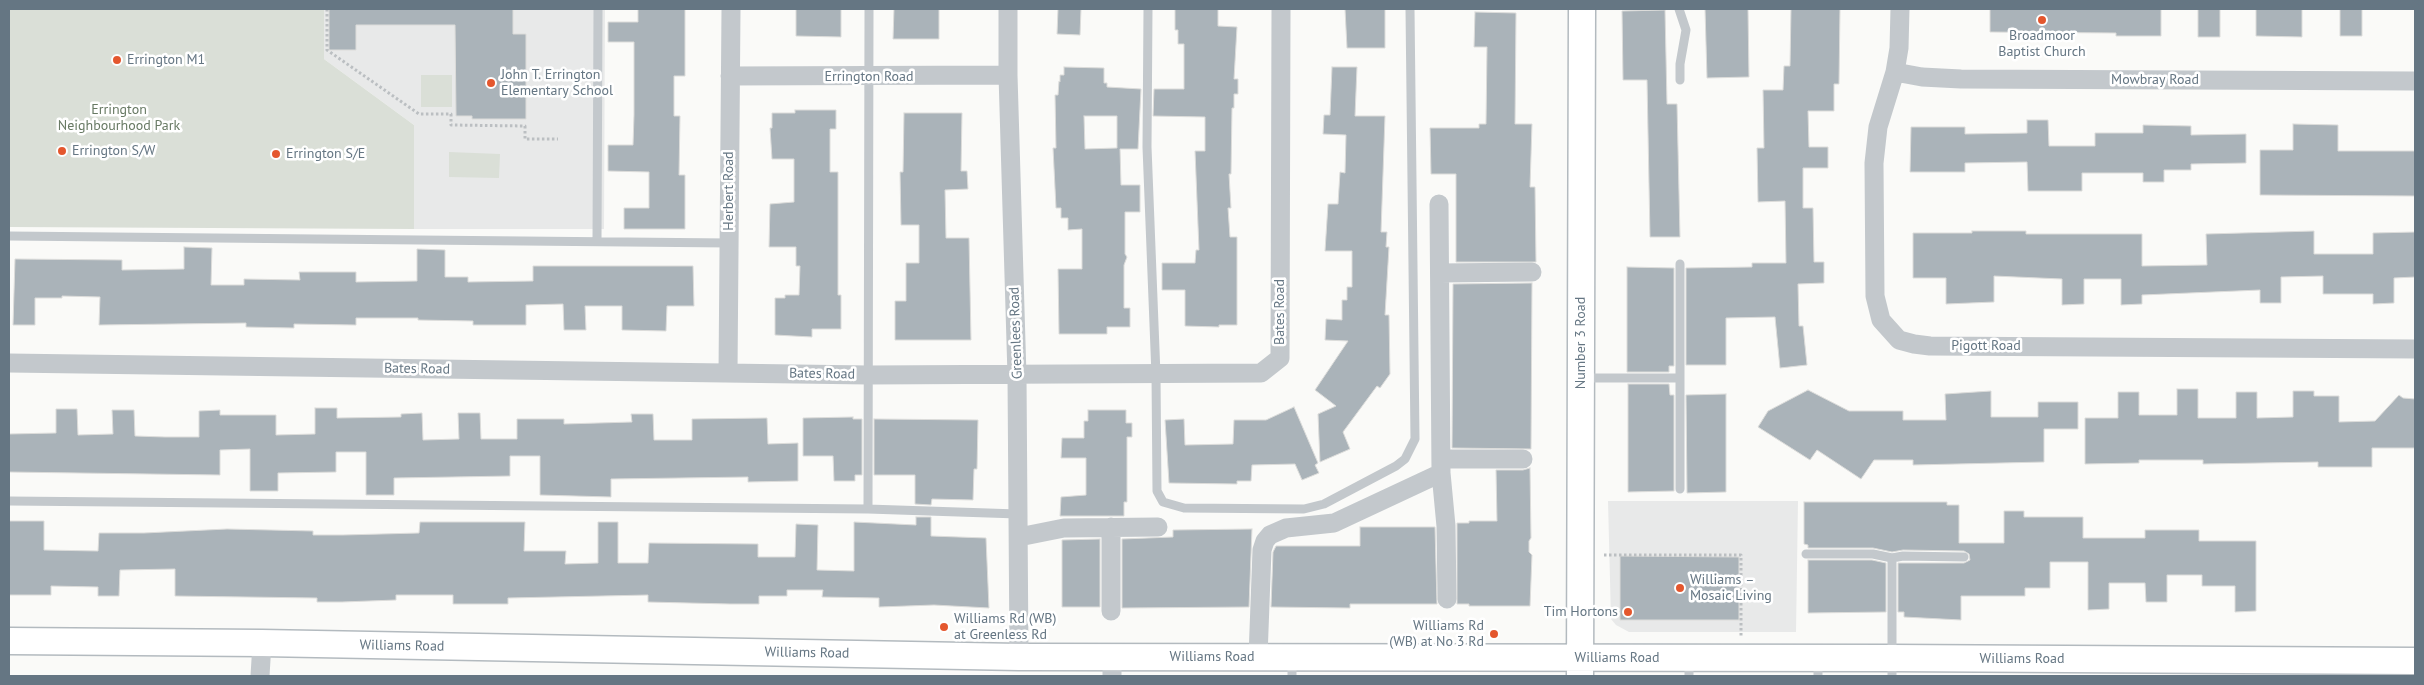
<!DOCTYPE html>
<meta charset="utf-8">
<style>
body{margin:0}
#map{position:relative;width:2424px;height:685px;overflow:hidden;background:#fafaf8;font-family:"PT Sans",sans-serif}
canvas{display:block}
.frame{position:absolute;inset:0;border:10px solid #657683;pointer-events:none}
</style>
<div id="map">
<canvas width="2424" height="685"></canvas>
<div class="frame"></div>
</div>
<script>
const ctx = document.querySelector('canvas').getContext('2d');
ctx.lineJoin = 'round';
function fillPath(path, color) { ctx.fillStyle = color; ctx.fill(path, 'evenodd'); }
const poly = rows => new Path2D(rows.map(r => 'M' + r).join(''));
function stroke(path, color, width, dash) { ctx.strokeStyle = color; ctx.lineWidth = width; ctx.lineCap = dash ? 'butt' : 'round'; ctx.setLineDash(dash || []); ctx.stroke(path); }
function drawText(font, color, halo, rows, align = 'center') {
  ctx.font = font + ' "PT Sans",sans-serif'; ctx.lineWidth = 5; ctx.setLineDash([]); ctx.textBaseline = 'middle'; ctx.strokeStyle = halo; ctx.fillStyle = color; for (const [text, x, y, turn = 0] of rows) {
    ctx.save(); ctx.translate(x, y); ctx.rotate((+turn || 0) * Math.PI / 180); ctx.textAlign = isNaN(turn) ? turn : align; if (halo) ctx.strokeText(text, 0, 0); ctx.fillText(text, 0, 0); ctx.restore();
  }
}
const built = poly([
 [324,9,605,9,604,229,414,229,414,125,324,59],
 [1608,501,1798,501,1796,632,1629,632,1616,625,1611,619]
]);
const green = poly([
 [9,9,324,9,324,59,414,125,414,229,9,227],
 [421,75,452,75,452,107,421,107],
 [449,152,500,154,499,178,449,177]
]);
const building = poly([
 [329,9,513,9,513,34,526,34,526,119,472,119,472,116,456,116,455,25,356,25,356,50,329,50,329,9],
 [638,9,685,9,685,76,674,76,674,116,680,116,679,175,685,175,685,229,624,229,624,208,649,208,649,172,608,171,608,145,633,145,634,115,634,42,608,42,608,22,638,22,638,9],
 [796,9,841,9,841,37,796,36,796,9],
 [894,9,939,9,939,39,893,39,894,9],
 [1058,9,1081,9,1080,35,1057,34,1058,9],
 [1175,9,1218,9,1218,26,1237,27,1234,79,1238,79,1238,94,1234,94,1234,108,1232,108,1231,174,1229,174,1231,208,1228,208,1230,237,1237,237,1237,325,1219,325,1219,327,1185,326,1185,290,1162,290,1162,263,1195,263,1196,250,1199,250,1195,151,1205,151,1205,117,1153,116,1154,89,1184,89,1184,44,1178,44,1178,30,1175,30,1175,9],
 [1345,9,1385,9,1385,48,1347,48,1345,9],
 [1705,9,1748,9,1749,77,1707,78,1705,9],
 [1791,9,1840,9,1839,84,1834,84,1834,111,1808,111,1809,147,1828,147,1828,168,1803,168,1803,208,1813,208,1814,262,1824,262,1824,283,1798,284,1799,326,1803,326,1807,365,1780,368,1775,317,1726,318,1726,365,1686,365,1686,268,1752,267,1752,263,1786,263,1785,201,1758,202,1757,148,1764,148,1763,90,1783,90,1784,66,1790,66,1791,9],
 [1990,9,2161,9,2161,36,2116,36,2116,33,1990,32,1990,9],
 [2198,9,2220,9,2220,37,2198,37,2198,9],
 [2256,9,2302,9,2302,37,2256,36,2256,9],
 [2340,9,2362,9,2362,36,2340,36,2340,9],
 [1665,10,1667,104,1677,104,1680,237,1650,237,1647,80,1623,80,1622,11,1665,10],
 [1475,12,1516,13,1515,124,1532,124,1530,187,1535,187,1536,262,1456,262,1456,174,1431,174,1430,128,1479,128,1479,124,1486,124,1487,47,1474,47,1475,12],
 [1064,67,1104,68,1104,83,1107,83,1107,87,1141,89,1138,149,1120,149,1121,185,1140,185,1140,212,1125,212,1125,254,1127,257,1124,265,1124,308,1130,308,1130,327,1107,327,1107,334,1059,334,1058,269,1082,269,1082,229,1068,230,1068,218,1061,218,1061,208,1056,208,1053,148,1056,148,1055,95,1058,95,1059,81,1060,82,1060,75,1064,75,1064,67],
 [1084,116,1117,116,1117,148,1085,149,1084,116],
 [1332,67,1357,67,1355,116,1385,116,1381,232,1387,232,1386,247,1389,247,1385,315,1389,315,1390,374,1380,388,1377,386,1343,432,1350,449,1320,462,1318,414,1336,406,1315,390,1348,341,1325,340,1326,319,1342,320,1342,300,1347,300,1347,287,1352,287,1352,251,1325,251,1328,204,1338,204,1340,172,1345,173,1346,135,1323,134,1324,115,1330,115,1332,67],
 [795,110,836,110,836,129,830,129,830,172,838,172,838,295,841,295,841,329,812,329,812,337,775,335,775,298,785,298,785,295,799,295,800,266,796,266,796,247,769,247,770,204,794,202,794,159,772,159,770,128,772,128,772,113,795,113,795,110],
 [904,113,962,113,961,171,967,171,968,189,945,190,946,238,969,238,971,340,895,340,895,301,906,301,906,263,919,263,919,225,901,225,900,172,903,172,904,113],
 [2027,120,2048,120,2049,146,2095,146,2095,133,2143,133,2143,125,2191,126,2191,135,2246,134,2246,163,2191,164,2191,170,2164,170,2164,182,2143,182,2143,173,2082,173,2082,191,2028,191,2027,162,1965,163,1965,172,1910,172,1911,127,1965,127,1965,134,2027,133,2027,120],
 [2293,124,2338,125,2338,151,2415,151,2415,196,2260,195,2260,150,2293,150,2293,124],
 [1972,231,2026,231,2026,234,2142,234,2142,266,2207,265,2206,234,2314,231,2314,254,2373,254,2373,233,2415,232,2415,277,2394,278,2394,303,2373,304,2373,294,2323,294,2323,276,2281,277,2281,303,2260,303,2260,290,2142,295,2142,304,2121,305,2121,279,2084,279,2084,304,2062,305,2062,279,1994,276,1994,302,1946,304,1946,278,1913,278,1913,233,1972,233,1972,231],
 [184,247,212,248,211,285,244,285,244,279,300,280,299,272,356,272,356,282,417,281,417,249,445,250,445,277,468,277,468,282,533,281,533,266,693,266,694,306,667,306,666,331,622,330,622,306,585,306,586,330,564,330,563,304,526,305,526,325,473,325,473,321,418,320,418,318,356,318,356,325,294,324,294,328,246,327,246,323,99,325,100,297,62,296,62,298,35,298,35,325,13,325,15,259,122,260,122,270,184,269,184,247],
 [1627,267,1674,268,1674,366,1669,366,1669,372,1627,372,1627,267],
 [1532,283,1531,449,1452,448,1453,284,1532,283],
 [1628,384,1669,384,1670,395,1674,395,1674,491,1628,492,1628,384],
 [2177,389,2198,389,2198,418,2236,418,2236,392,2257,392,2257,418,2293,417,2293,391,2314,391,2314,396,2339,396,2339,422,2375,421,2399,395,2403,398,2415,399,2415,448,2372,448,2372,467,2318,467,2318,462,2203,464,2203,460,2139,460,2139,463,2085,464,2085,418,2118,418,2118,392,2139,392,2139,415,2177,415,2177,389],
 [1808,390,1849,411,1903,411,1903,420,1946,420,1945,394,1991,391,1991,417,2038,417,2038,402,2078,402,2078,429,2044,429,2044,462,1913,465,1913,460,1874,460,1861,479,1817,450,1810,460,1758,427,1768,411,1808,390],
 [1726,394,1726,492,1687,493,1686,395,1726,394],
 [1294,407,1318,463,1315,465,1319,473,1302,480,1295,464,1252,465,1251,481,1237,481,1237,484,1169,483,1165,420,1184,419,1185,445,1233,444,1234,420,1266,420,1294,407],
 [315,408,337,408,337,418,401,417,401,414,422,413,423,440,459,439,458,413,480,413,481,439,517,439,517,419,564,419,564,424,632,422,631,414,653,414,654,440,692,440,692,419,767,418,768,444,798,443,798,481,748,482,748,477,611,479,611,497,540,495,540,456,510,456,510,476,394,478,394,495,366,495,366,452,336,452,336,472,278,473,278,491,250,491,250,449,220,450,220,475,9,472,9,434,56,433,56,409,77,409,78,435,113,434,112,410,134,410,135,436,165,437,199,437,199,411,220,410,220,415,276,415,276,435,315,434,315,408],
 [1088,410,1126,410,1126,423,1132,423,1132,437,1127,437,1127,502,1124,502,1124,516,1060,516,1061,497,1086,495,1086,458,1061,458,1062,438,1084,438,1084,421,1088,421,1088,410],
 [853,417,853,419,862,419,862,475,855,475,855,481,834,481,833,456,803,456,803,418,853,417],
 [874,419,978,420,977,469,974,469,973,500,932,499,931,505,915,504,915,475,874,475,874,419],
 [1530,468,1531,538,1529,541,1529,552,1532,555,1530,606,1469,606,1469,604,1457,604,1457,523,1469,523,1469,521,1497,521,1496,470,1523,470,1530,468],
 [1804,502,1947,502,1947,505,1959,505,1959,543,2004,543,2004,511,2024,511,2024,517,2083,517,2083,538,2145,538,2145,530,2199,530,2199,541,2256,541,2256,611,2235,612,2235,586,2202,586,2202,575,2167,575,2167,602,2146,602,2145,583,2109,583,2109,609,2088,610,2088,562,2050,562,2050,588,2025,588,2025,596,1961,596,1961,620,1904,617,1904,612,1898,612,1898,563,1964,563,1970,560,1969,554,1964,551,1903,550,1892,552,1873,548,1808,548,1808,545,1804,544,1804,502],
 [916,517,931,517,931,536,986,538,989,608,934,605,879,607,879,598,822,597,823,590,787,590,787,596,759,596,759,604,730,604,648,602,648,595,508,598,508,604,453,604,453,595,396,595,396,600,342,602,317,602,317,598,175,596,175,569,120,570,119,596,98,596,98,587,51,586,51,595,9,595,9,521,44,521,44,550,98,551,99,533,144,533,227,529,313,531,313,535,343,535,419,533,420,522,525,522,524,551,566,551,565,564,598,563,598,522,618,522,618,563,648,563,649,543,758,544,758,557,795,557,796,524,818,525,817,570,854,571,854,522,916,525,916,517],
 [1360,527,1435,527,1437,604,1350,604,1350,608,1271,607,1273,552,1276,546,1360,546,1360,527],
 [1252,529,1249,607,1122,608,1122,539,1173,537,1173,530,1252,529],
 [1100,539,1100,607,1062,607,1062,540,1100,539],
 [1620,556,1739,557,1739,620,1620,620,1620,556],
 [1808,560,1872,560,1886,563,1886,612,1808,613,1808,560]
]);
const path = poly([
 [327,9,327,50,419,114,451,114,451,125,525,126,525,139,558,139],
 [1604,555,1741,555,1741,636]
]);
const lane = poly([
 [1148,9,1147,147,1156,375,1157,491,1163,502,1184,508,1304,509,1324,504,1396,466,1405,459,1415,439,1410,9],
 [1679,9,1686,30,1680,64,1680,80],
 [9,236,729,243],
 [597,241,598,9],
 [1680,264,1680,489],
 [1582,378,1679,378],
 [9,501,868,509,1018,514],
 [868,509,869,9],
 [1806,554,1873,554,1892,558,1903,556,1964,557],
 [1892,558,1892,676],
 [1689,659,1689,676],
 [1292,660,1292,676],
 [1818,676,1818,659]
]);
const street = poly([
 [1008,9,1008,75,1017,376,1019,657],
 [1900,9,1899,48,1895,72,1878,127,1874,163,1875,296,1881,320,1899,340,1914,344,1930,346,2415,349],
 [1895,72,1922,77,1961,79,2415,81],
 [730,76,1008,75],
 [1439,204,1441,473,1446,526,1447,599],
 [1440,273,1532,272],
 [9,363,868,375,1261,373,1280,358,1281,9],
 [728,373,731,9],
 [1441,459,1523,459],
 [1019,537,1064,528,1158,527],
 [1111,611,1111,527],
 [1258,657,1262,550,1265,541,1270,535,1286,528,1334,523,1441,473],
 [260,676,262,643],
 [1112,676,1112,657]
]);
const secondary = poly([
 [9,641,262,643,1019,657,1891,658,2415,661],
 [1580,676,1582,9]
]);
const markers = [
 [2042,20,5,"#e4572e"],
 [117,60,5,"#e4572e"],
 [491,83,5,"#e4572e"],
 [62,151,5,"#e4572e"],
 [276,154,5,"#e4572e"],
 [1680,588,5,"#e4572e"],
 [1628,612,5,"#e4572e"],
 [944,627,5,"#e4572e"],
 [1494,634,5,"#e4572e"]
];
const poiNames = [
 ["Broadmoor",2042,36,"center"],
 ["Baptist Church",2042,52,"center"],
 ["Errington M1",127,60],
 ["John T. Errington",501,75],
 ["Elementary School",501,91],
 ["Errington S/W",72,151],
 ["Errington S/E",286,154],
 ["Williams –",1690,580],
 ["Mosaic Living",1690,596],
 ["Tim Hortons",1618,612,"right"],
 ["Williams Rd (WB)",954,619],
 ["at Greenless Rd",954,635],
 ["Williams Rd",1484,626,"right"],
 ["(WB) at No 3 Rd",1484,642,"right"]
];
const streetNames = [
 ["Errington Road",869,77],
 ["Mowbray Road",2155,80],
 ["Herbert Road",729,191,-90],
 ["Bates Road",1280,312,-90],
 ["Greenlees Road",1016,333,-92],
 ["Number 3 Road",1581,343,-90],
 ["Pigott Road",1986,346],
 ["Bates Road",417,369,1],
 ["Bates Road",822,374,1],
 ["Williams Road",402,646,1],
 ["Williams Road",807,653,1],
 ["Williams Road",1212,657],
 ["Williams Road",1617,658],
 ["Williams Road",2022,659]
];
const parkNames = [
 ["Errington",119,110],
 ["Neighbourhood Park",119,126]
];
fillPath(built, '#e8e9e9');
fillPath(green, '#dadfd7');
fillPath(building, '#aab3b9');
stroke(building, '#dcdcda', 1);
stroke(secondary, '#b3babf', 29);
stroke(path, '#bbbfc2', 3, [2.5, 2.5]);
stroke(lane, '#c3c8cc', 9);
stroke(street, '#c3c8cc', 19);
stroke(secondary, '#fff', 26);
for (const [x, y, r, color] of markers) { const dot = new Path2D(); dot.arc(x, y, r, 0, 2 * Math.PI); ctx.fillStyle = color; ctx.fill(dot); stroke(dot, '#fff', 2); }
drawText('14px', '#657683', '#fff', poiNames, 'left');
drawText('14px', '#657683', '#fff', streetNames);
drawText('14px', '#687a64', '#fff', parkNames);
</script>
